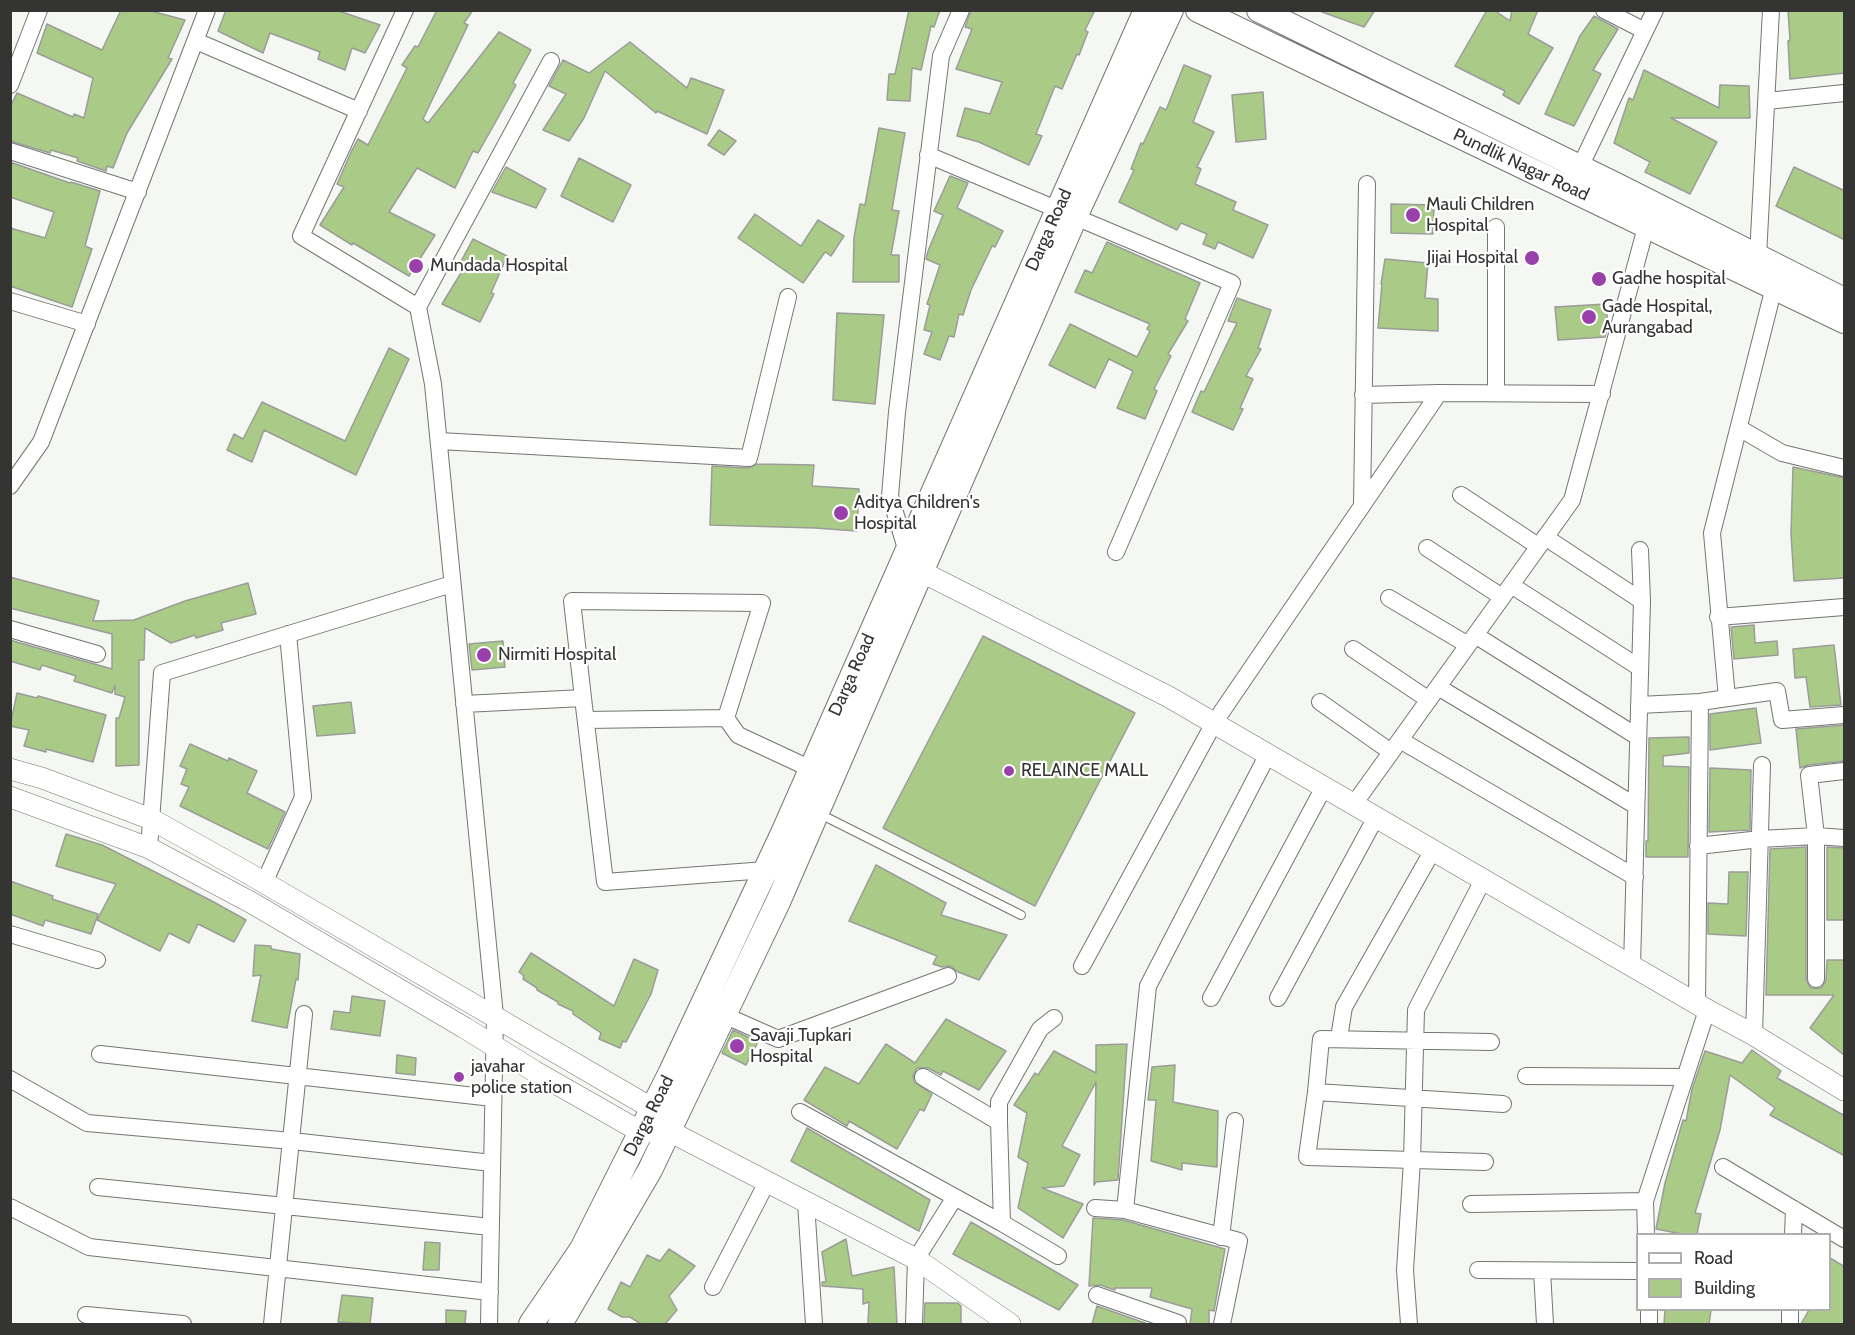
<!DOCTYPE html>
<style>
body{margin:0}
#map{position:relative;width:1855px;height:1335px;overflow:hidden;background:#f4f7f2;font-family:Cabin,sans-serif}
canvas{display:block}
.frame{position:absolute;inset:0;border:12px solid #343533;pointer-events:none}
.legend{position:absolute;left:1636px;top:1233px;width:195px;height:78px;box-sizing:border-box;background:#fff;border:2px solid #aeaead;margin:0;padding:8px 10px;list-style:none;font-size:18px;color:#343533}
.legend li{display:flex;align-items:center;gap:12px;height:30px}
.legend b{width:30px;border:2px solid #aeaead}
</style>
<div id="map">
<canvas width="1855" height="1335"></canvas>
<div class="frame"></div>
<ul class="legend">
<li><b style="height:8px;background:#fff"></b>Road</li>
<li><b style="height:16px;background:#aacb87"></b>Building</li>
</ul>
</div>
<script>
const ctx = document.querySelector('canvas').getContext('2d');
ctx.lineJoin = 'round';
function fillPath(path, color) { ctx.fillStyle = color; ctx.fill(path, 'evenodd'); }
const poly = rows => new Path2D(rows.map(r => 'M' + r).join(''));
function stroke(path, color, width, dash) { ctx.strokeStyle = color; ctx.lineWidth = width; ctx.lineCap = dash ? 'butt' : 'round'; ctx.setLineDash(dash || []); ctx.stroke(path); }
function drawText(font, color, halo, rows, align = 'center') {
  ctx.font = font + ' Cabin,sans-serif'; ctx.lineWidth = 4.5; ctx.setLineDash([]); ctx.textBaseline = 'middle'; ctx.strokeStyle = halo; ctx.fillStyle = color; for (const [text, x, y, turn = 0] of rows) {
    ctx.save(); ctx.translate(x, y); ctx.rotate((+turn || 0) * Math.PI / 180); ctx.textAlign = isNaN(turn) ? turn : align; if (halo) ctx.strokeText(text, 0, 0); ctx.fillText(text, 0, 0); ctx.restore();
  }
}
const building = poly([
 [121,10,147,10,185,20,168,58,172,59,127,133,113,168,107,166,106,171,77,161,78,158,51,150,50,153,10,141,10,107,17,93,73,117,74,114,84,118,93,78,37,53,47,24,102,50,121,10],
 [226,10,336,10,380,25,365,53,352,48,345,70,318,59,320,52,270,33,263,53,218,31,226,10],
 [437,10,473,10,464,23,468,25,423,119,428,123,499,32,531,50,513,83,516,85,495,123,478,153,473,151,455,188,417,168,389,212,435,235,409,276,353,243,352,245,320,225,344,187,337,184,352,150,358,139,368,145,407,68,402,65,415,46,418,47,437,10],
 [909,10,940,10,934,27,931,26,921,70,912,68,910,101,887,100,889,74,895,74,909,10],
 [971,10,1095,10,1085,30,1088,32,1079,55,1077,54,1062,89,1055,86,1036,134,1042,136,1029,165,979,142,957,136,965,108,990,114,1002,82,956,69,972,29,965,27,971,10],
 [1322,10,1375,10,1364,27,1322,12,1322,10],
 [1487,10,1494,10,1510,21,1512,10,1538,10,1528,34,1553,48,1519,104,1503,95,1505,91,1455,66,1487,10],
 [1788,10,1845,10,1845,73,1790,79,1788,41,1790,40,1788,10],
 [1594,16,1618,29,1593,70,1601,74,1574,126,1545,114,1580,36,1594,16],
 [630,42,687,88,691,78,724,90,707,134,657,111,656,113,605,71,584,118,569,141,543,130,566,94,549,86,563,60,589,73,630,42],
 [1184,65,1211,76,1193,122,1214,132,1197,167,1201,169,1195,184,1236,202,1233,210,1268,225,1253,258,1218,242,1215,249,1203,244,1207,234,1181,223,1177,230,1119,202,1134,170,1131,169,1141,143,1143,144,1160,107,1166,110,1184,65],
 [1644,70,1719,108,1720,85,1749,86,1750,118,1671,118,1717,142,1690,194,1645,172,1650,162,1614,143,1629,98,1633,100,1644,70],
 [1263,92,1266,139,1236,142,1232,95,1263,92],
 [879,128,905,133,892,210,899,211,891,255,899,255,899,282,853,282,854,238,860,204,865,205,879,128],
 [719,130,736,141,724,155,708,145,719,130],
 [579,158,631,185,613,222,561,196,579,158],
 [10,162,70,183,71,182,100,191,85,246,92,249,72,307,10,286,10,228,45,238,54,212,10,197,10,162],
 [506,167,546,189,536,208,492,192,506,167],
 [1794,167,1845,191,1845,240,1776,206,1794,167],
 [950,176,968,183,957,208,1003,231,995,247,992,246,971,290,963,315,959,314,954,337,949,336,940,360,924,354,932,332,924,330,930,305,927,304,940,265,926,259,928,251,943,215,934,211,950,176],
 [1391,204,1434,205,1433,234,1391,233,1391,204],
 [755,214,801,246,818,220,844,236,831,256,825,252,803,283,738,238,755,214],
 [473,239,507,256,491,293,494,294,480,322,442,304,464,268,459,265,473,239],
 [1107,242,1200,283,1185,319,1188,321,1168,354,1171,356,1154,389,1157,391,1145,419,1117,408,1133,371,1109,359,1095,388,1049,365,1070,324,1137,357,1150,331,1147,329,1150,324,1075,292,1085,270,1092,273,1107,242],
 [1385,259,1428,263,1425,298,1438,299,1438,331,1378,328,1382,284,1381,284,1385,259],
 [1237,298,1271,310,1258,348,1261,349,1246,376,1253,379,1240,408,1243,409,1233,430,1192,412,1201,391,1204,392,1237,323,1228,321,1237,298],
 [1606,304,1608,326,1605,337,1558,340,1555,307,1606,304],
 [837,313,884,315,875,404,833,400,837,313],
 [389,348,409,359,356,475,264,430,252,462,227,450,234,434,243,439,262,402,345,441,389,348],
 [757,464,814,465,812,486,859,489,857,531,815,528,710,525,712,466,748,468,757,464],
 [1793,467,1845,478,1845,578,1794,581,1791,534,1793,467],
 [10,577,99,601,93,621,134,620,185,601,248,583,256,614,221,623,223,630,196,638,195,635,171,643,145,628,144,660,139,660,139,765,116,766,116,718,119,718,125,697,115,694,115,685,112,693,74,681,76,676,42,665,40,670,10,661,10,640,112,669,112,634,10,608,10,577],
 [1754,625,1755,643,1777,641,1778,655,1734,659,1731,627,1754,625],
 [983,636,1135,713,1035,906,883,828,983,636],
 [503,641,505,667,472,670,469,644,503,641],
 [1834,645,1841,705,1810,707,1806,677,1795,678,1793,649,1834,645],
 [17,693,37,698,38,696,106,715,93,762,46,749,46,752,24,746,29,730,10,726,17,693],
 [351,702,355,733,317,736,313,706,351,702],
 [1756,708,1761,743,1710,750,1710,714,1756,708],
 [1845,725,1845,761,1808,765,1800,768,1796,729,1845,725],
 [1689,737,1689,753,1663,756,1663,766,1689,767,1688,857,1646,857,1646,841,1648,841,1649,738,1689,737],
 [190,744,228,761,229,758,257,771,247,793,285,812,268,849,180,806,189,787,181,784,187,769,180,766,190,744],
 [1710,768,1751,770,1750,830,1709,832,1710,768],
 [66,834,102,845,210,900,246,920,234,942,198,924,189,943,169,933,160,951,97,920,116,884,56,866,66,834],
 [1806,847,1806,980,1811,988,1821,988,1826,980,1827,960,1845,960,1845,1056,1810,1028,1834,995,1766,995,1770,849,1806,847],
 [1827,847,1845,848,1845,920,1827,920,1827,847],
 [876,865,946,903,941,915,1007,935,979,980,958,972,950,966,942,967,933,964,937,956,849,921,876,865],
 [1729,872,1748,872,1746,936,1708,934,1708,903,1728,904,1729,872],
 [10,881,53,896,52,899,98,914,91,934,45,920,43,926,10,914,10,881],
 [255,945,271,946,271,949,300,954,298,980,296,979,287,1028,252,1021,261,975,253,976,255,945],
 [531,953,614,1006,634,959,658,970,651,994,626,1042,623,1041,620,1048,599,1039,601,1033,573,1014,573,1011,558,1004,558,1002,537,990,537,988,523,979,524,976,519,972,531,953],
 [352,996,385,1001,380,1036,331,1029,334,1011,350,1013,352,996],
 [946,1019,1006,1051,979,1090,943,1071,941,1075,928,1068,917,1068,913,1076,914,1082,932,1094,924,1111,920,1109,897,1149,849,1121,847,1126,804,1100,825,1067,859,1084,886,1044,915,1063,946,1019],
 [733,1030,758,1042,746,1065,722,1053,733,1030],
 [1127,1044,1118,1180,1096,1182,1094,1185,1096,1082,1062,1146,1080,1155,1064,1186,1042,1188,1083,1204,1063,1238,1018,1208,1028,1163,1018,1157,1027,1113,1014,1105,1035,1073,1038,1075,1054,1051,1096,1073,1096,1045,1127,1044],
 [1752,1050,1781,1071,1777,1078,1845,1116,1845,1156,1770,1115,1775,1108,1730,1075,1720,1130,1695,1213,1701,1214,1697,1234,1682,1234,1656,1229,1665,1183,1683,1120,1686,1121,1692,1089,1705,1051,1742,1063,1752,1050],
 [397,1055,416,1058,415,1075,396,1073,397,1055],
 [1175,1065,1173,1102,1218,1111,1217,1167,1182,1163,1182,1170,1151,1161,1156,1100,1148,1100,1152,1067,1175,1065],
 [807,1128,930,1200,919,1231,791,1161,807,1128],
 [1093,1218,1123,1220,1225,1249,1214,1311,1209,1310,1209,1324,1190,1324,1192,1309,1150,1297,1152,1288,1115,1288,1115,1290,1100,1285,1089,1286,1093,1218],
 [971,1222,1078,1285,1059,1310,953,1254,971,1222],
 [846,1239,852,1276,894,1267,897,1324,868,1324,869,1302,863,1304,863,1289,822,1286,822,1282,826,1282,822,1252,846,1239],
 [425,1242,440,1243,439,1270,423,1270,425,1242],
 [669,1249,695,1266,669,1296,677,1310,665,1324,641,1324,630,1317,622,1317,608,1309,621,1282,630,1287,647,1255,660,1261,669,1249],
 [1830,1258,1845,1267,1845,1324,1801,1324,1809,1310,1830,1310,1830,1258],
 [342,1295,373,1298,370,1324,338,1322,342,1295],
 [925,1303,958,1303,961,1306,961,1324,924,1324,925,1303],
 [1097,1306,1145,1323,1145,1324,1092,1324,1097,1306],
 [446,1310,466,1311,465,1324,446,1324,446,1310],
 [1665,1310,1711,1310,1709,1324,1664,1324,1665,1310]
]);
const service = poly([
 [818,813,1021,915]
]);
const minor = poly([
 [405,10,301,236,418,307],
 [1604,10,1645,31],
 [196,41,359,111],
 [10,85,39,10],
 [1767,101,1844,93],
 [10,151,138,192],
 [928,155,1232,283,1116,552],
 [1580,167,1655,10],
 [1496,227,1496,393],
 [1754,263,1758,256,1771,10],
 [10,301,87,324],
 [1363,395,1439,393,1602,394],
 [1739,428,1782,453,1844,468],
 [439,441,749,458,788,297],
 [10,486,41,442,207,10],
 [1461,495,1538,546],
 [1362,506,1367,184],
 [1545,537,1642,601],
 [1427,548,1502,597],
 [908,555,890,496,897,412,941,56,961,10],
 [1511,585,1640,668],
 [1389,598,1468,645],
 [1718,617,1844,607],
 [10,629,97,654],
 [1475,635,1638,737],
 [1353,649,1429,700],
 [1438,687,1636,806],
 [1727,698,1712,533,1774,287],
 [1320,702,1391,752],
 [464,704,583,698],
 [1639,705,1700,702],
 [726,718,738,735,811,769],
 [586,720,726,718,762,603,572,601,583,698,605,882,766,870,772,872],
 [1400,740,1635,877],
 [1354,804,1572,500,1649,216],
 [1698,846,1760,839,1816,836,1844,838],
 [149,848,162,673,452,584],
 [264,883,303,797,288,634],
 [10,934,97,960],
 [1082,966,1214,723,1439,393],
 [1632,966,1642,601,1640,550],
 [1816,979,1816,836,1809,775,1844,771],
 [1211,998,1324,787],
 [1278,998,1376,817],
 [1697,1004,1700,702,1777,691,1782,720,1844,715],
 [724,1015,778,1039,948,976],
 [1754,1035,1762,765],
 [1339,1038,1344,1007,1433,850],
 [100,1054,493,1098],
 [1526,1076,1685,1077],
 [923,1077,999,1122,1002,1223],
 [10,1079,87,1123,292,1141,492,1163],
 [1316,1092,1503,1104],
 [800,1112,1002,1223,1058,1256],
 [999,1122,999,1102,1040,1029,1054,1018],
 [1485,1162,1307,1157,1316,1092,1321,1039,1491,1042],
 [1723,1167,1844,1239],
 [98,1187,491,1227],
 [806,1203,814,1324],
 [1471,1204,1645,1201],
 [10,1207,89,1247,490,1292],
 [1095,1208,1125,1210,1239,1241,1222,1324],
 [1125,1210,1148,986,1268,754],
 [1646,1234,1645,1201,1707,1010],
 [1793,1234,1794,1209],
 [1221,1237,1235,1121],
 [1478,1270,1638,1271],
 [1542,1271,1545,1324],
 [713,1287,767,1182],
 [1097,1295,1178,1323,1178,1324],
 [1649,1310,1649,1324],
 [86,1315,183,1324],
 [272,1324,304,1014],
 [489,1324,495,1016,433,384,418,307,551,61],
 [914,1324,916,1259,955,1197],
 [1409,1324,1405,1270,1412,1161,1416,1010,1483,880],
 [1790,1324,1790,1310]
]);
const tertiary = poly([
 [922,572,1169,697,1711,1012,1754,1035,1844,1090],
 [10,769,42,778,151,819,246,872,653,1109,669,1131,916,1259,1010,1324],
 [10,797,149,848,252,903,465,1028,534,1071,641,1132,656,1131]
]);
const secondary = poly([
 [1198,10,1844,321],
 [1259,10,1616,185,1844,300],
 [531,1324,582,1249,670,1074,783,833,1146,10],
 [560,1324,650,1170,778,902,1079,208,1171,10]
]);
const markers = [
 [1413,215,8,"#9a40ab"],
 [1532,258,8,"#9a40ab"],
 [416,266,8,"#9a40ab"],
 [1599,279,8,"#9a40ab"],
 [1589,317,8,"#9a40ab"],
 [841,513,8,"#9a40ab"],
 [484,655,8,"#9a40ab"],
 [1009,771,6,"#9a40ab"],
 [737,1046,8,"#9a40ab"],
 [459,1077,6,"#9a40ab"]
];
const streetNames = [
 ["Pundlik Nagar Road",1521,165,25],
 ["Darga Road",1049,230,-66],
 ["Darga Road",852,675,-66],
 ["Darga Road",649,1116,-63]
];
const poiNames = [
 ["Mauli Children",1426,205],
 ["Hospital",1426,226],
 ["Jijai Hospital",1518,258,"right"],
 ["Mundada Hospital",430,266],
 ["Gadhe hospital",1612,279],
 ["Gade Hospital,",1602,307],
 ["Aurangabad",1602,328],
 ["Aditya Children's",854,503],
 ["Hospital",854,524],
 ["Nirmiti Hospital",498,655],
 ["RELAINCE MALL",1021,771],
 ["Savaji Tupkari",750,1036],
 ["Hospital",750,1057],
 ["javahar",471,1067],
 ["police station",471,1088]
];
fillPath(building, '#aacb87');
stroke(building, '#9a9d98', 1.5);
stroke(service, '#737671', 10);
stroke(minor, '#737671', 18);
stroke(tertiary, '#737671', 22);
stroke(secondary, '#737671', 26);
stroke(service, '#fff', 8);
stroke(minor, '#fff', 16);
stroke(tertiary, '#fff', 21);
stroke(secondary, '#fff', 24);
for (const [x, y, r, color] of markers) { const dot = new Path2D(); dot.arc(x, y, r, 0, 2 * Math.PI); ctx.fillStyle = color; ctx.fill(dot); stroke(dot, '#fff', 2); }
drawText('18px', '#343533', '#fff', streetNames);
drawText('18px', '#343533', '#fff', poiNames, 'left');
</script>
